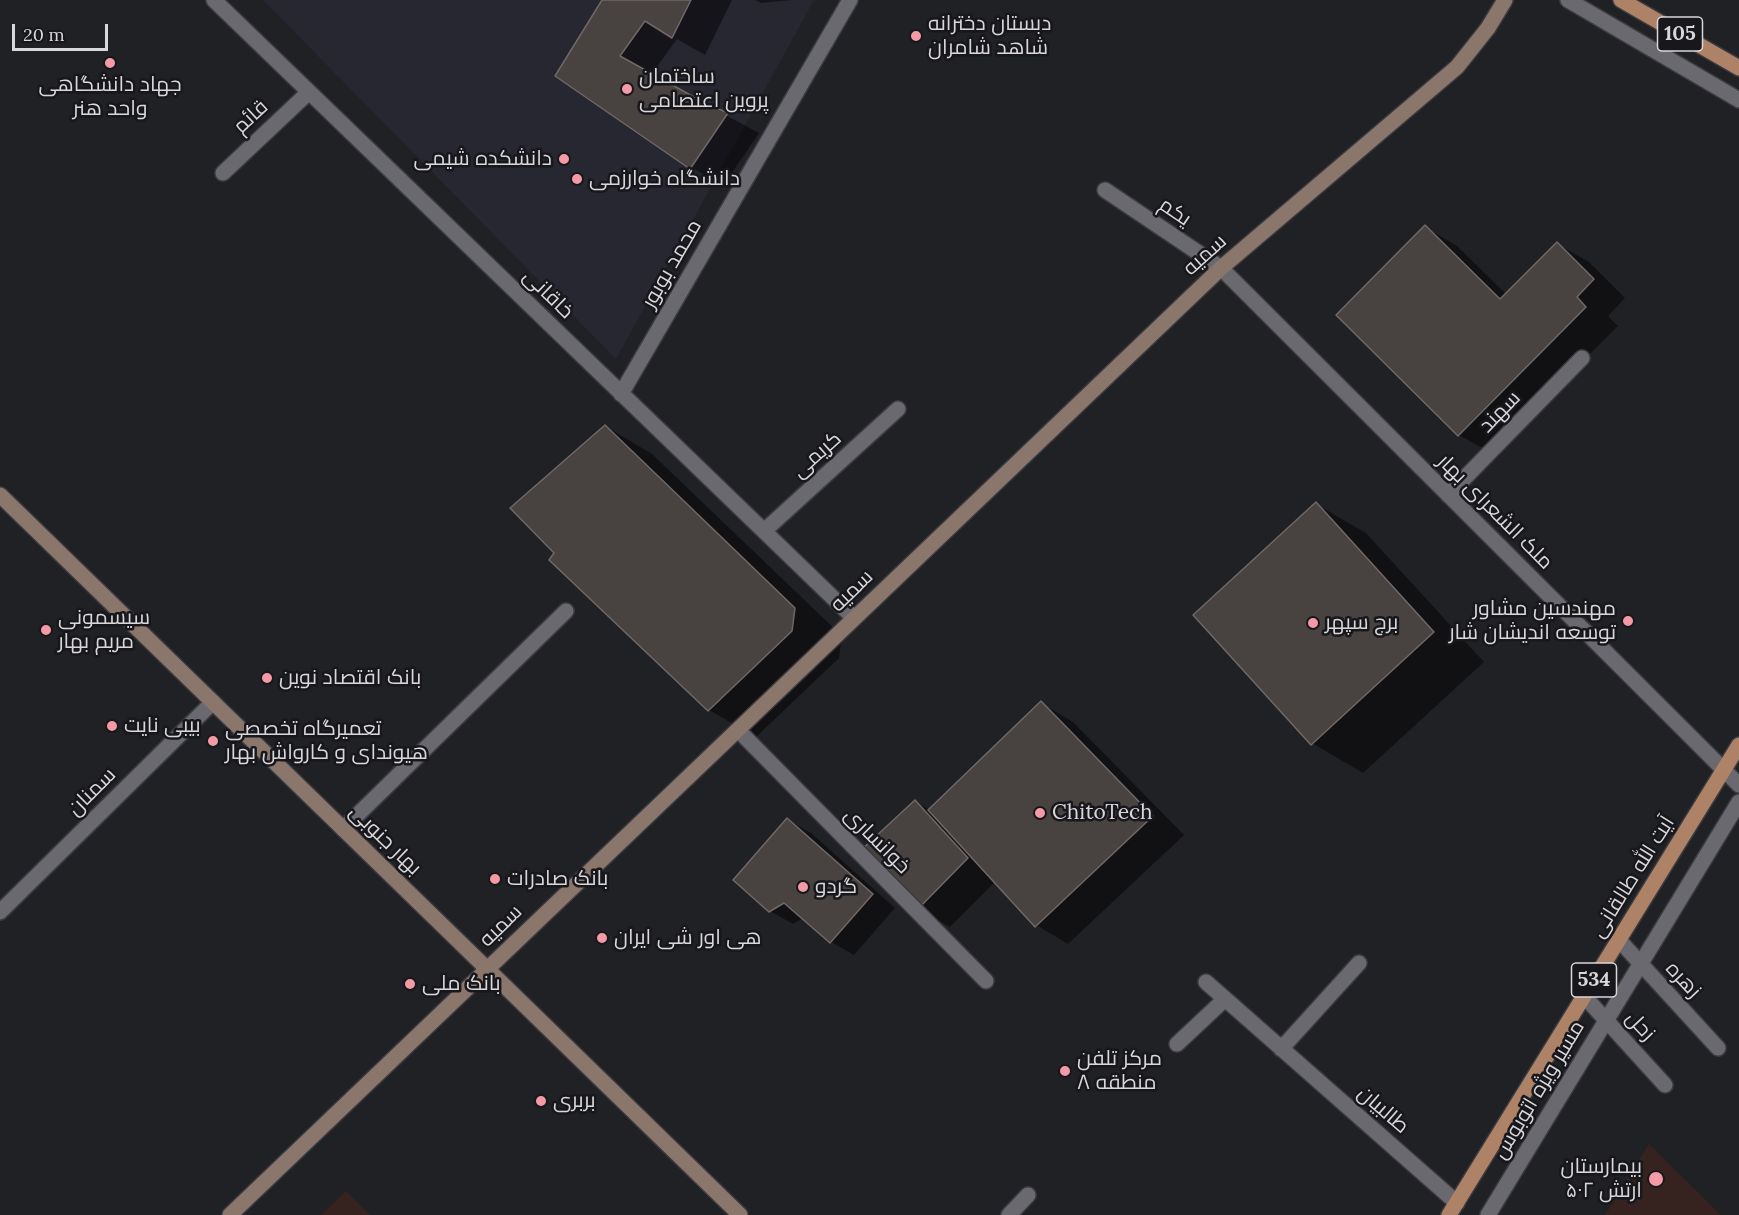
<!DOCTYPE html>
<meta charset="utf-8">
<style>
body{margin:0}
#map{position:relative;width:1739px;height:1215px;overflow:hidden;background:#202125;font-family:Lora,serif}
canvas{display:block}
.scale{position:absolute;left:12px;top:24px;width:96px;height:27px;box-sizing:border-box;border:3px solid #d8d8db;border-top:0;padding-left:8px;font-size:18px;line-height:21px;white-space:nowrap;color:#d8d8db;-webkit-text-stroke:4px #17171c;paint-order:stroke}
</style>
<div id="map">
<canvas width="1739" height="1215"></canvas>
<div class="scale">20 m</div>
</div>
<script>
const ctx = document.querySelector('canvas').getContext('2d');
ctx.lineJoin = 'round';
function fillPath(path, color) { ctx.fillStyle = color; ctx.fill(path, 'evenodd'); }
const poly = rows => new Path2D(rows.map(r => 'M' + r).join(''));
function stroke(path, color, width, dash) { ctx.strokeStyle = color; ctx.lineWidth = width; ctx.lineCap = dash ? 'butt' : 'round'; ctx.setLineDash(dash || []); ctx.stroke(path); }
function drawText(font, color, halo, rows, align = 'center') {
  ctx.font = font + ' Lora,Cairo,serif'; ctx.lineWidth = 5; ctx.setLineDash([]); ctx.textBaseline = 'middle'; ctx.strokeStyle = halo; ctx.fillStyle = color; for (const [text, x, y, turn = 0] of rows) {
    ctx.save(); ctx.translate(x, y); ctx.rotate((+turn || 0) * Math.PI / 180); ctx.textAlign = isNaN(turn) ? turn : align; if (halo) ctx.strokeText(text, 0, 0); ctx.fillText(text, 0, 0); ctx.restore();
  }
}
const built = poly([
 [263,0,814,0,616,359]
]);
const medical = poly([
 [1649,1144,1721,1215,1605,1215],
 [346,1191,370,1215,321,1215]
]);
const shadow = poly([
 [604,0,732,0,705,55,677,39,651,75,759,133,723,186,691,167,557,75],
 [755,0,792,0,761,3],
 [1425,227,1457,246,1507,295,1557,244,1589,262,1625,298,1608,316,1618,326,1491,453,1459,435,1338,315],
 [605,426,652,454,842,636,839,658,756,737,709,710,556,553],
 [1316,504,1366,533,1484,662,1363,773,1312,743],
 [1041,703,1073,722,1184,835,1068,944,1036,925,996,881,950,927,918,909,915,802,930,810],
 [788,820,811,833,895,908,854,955,831,942,803,918,793,924,770,911]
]);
const building = poly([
 [602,0,691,0,672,38,645,21,620,56,703,102,728,113,690,169,555,76,602,0],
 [1425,225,1500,299,1557,242,1594,279,1577,297,1586,307,1458,436,1336,315,1425,225],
 [605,425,795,608,792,631,708,711,549,560,554,553,510,508,605,425],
 [1316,502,1434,632,1311,745,1193,615,1316,502],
 [1041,701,1153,816,1035,927,928,810,1041,701],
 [915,800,968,858,917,910,860,851,915,800],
 [787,818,873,894,830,943,784,903,769,912,733,880,787,818]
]);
const service = poly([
 [1568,0,1739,100],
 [1488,1215,1739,802]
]);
const minor = poly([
 [214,0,854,618],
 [223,173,309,92],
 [1105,190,1221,268,1739,785],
 [621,394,850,0],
 [1448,495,1582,358],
 [764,531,898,409],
 [738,730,986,981],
 [343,829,566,611],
 [0,912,213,702],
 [1619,940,1718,1048],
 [1206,982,1457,1203],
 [1584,996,1665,1085],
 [1177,1044,1225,999],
 [1281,1049,1359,963],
 [1009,1215,1028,1195]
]);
const secondary = poly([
 [0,495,740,1215],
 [230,1215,1221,268,1457,67,1488,28,1505,0]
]);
const primary = poly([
 [1621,0,1739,68],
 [1449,1215,1739,745]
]);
const markers = [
 [916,36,6,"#f49aa6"],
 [110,63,6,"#f49aa6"],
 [627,89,6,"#f49aa6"],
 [564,159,6,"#f49aa6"],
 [577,179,6,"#f49aa6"],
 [1628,621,6,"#f49aa6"],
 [1313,623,6,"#f49aa6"],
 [46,630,6,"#f49aa6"],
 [267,678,6,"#f49aa6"],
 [112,726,6,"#f49aa6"],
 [213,741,6,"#f49aa6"],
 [1040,813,6,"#f49aa6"],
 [495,879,6,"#f49aa6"],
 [803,887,6,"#f49aa6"],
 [602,938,6,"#f49aa6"],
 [410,984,6,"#f49aa6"],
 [1065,1071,6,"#f49aa6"],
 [541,1101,6,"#f49aa6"],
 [1656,1179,8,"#f49aa6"]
];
const shields = [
 [1680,34,45],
 [1594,980,45]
];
const shieldNames = [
 ["105",1680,34],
 ["534",1594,980]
];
const poiNames = [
 ["دبستان دخترانه",928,24],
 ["شاهد شامران",928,48],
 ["ساختمان",639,77],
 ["پروین اعتصامی",639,101],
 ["جهاد دانشگاهی",110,85,"center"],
 ["واحد هنر",110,109,"center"],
 ["دانشکده شیمی",552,159,"right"],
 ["دانشگاه خوارزمی",589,179],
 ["مهندسین مشاور",1616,609,"right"],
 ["توسعه اندیشان شار",1616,633,"right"],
 ["سیسمونی",58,618],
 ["مریم بهار",58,642],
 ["برج سپهر",1325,623],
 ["بانک اقتصاد نوین",279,678],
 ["بیبی نایت",124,726],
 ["تعمیرگاه تخصصی",225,729],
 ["هیوندای و کارواش بهار",225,753],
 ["ChitoTech",1052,813],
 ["بانک صادرات",507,879],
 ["گردو",815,887],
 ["هی اور شی ایران",614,938],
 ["بانک ملی",422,984],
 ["مرکز تلفن",1077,1059],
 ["منطقه ۸",1077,1083],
 ["بربری",553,1101],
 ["بیمارستان",1642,1167,"right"],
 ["۵۰۲ ارتش",1642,1191,"right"]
];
const streetNames = [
 ["قائم",251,117,-43],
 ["یکم",1175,212,34],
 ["سمیه",1205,255,-42],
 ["محمد بوبور",672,264,-60],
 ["خاقانی",548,294,44],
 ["سهند",1500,412,-46],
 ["کریمی",817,455,-42],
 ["ملک الشعرای بهار",1495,512,45],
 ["سمیه",852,591,-44],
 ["سمنان",92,792,-45],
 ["بهار جنوبی",385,840,44],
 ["خوانساری",877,841,45],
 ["آیت الله طالقانی",1633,877,-58],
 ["سمیه",501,926,-44],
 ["زهره",1683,980,47],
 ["زحل",1640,1026,47],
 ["مسیر ویژه اتوبوس",1539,1090,-59],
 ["طالبیان",1383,1110,41]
];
fillPath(built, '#272731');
fillPath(medical, '#362320');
fillPath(shadow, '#0007');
fillPath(building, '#484241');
stroke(building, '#6f6867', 1.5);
stroke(service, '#3b3b3f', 18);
stroke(minor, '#3b3b3f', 18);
stroke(secondary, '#3b3b3f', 18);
stroke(primary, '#3b3b3f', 18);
stroke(service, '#69696f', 15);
stroke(minor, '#69696f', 15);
stroke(secondary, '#8b766b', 15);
stroke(primary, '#ad8267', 15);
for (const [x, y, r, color] of markers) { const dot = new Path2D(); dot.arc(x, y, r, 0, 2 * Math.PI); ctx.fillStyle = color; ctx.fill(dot); stroke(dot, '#17171c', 2); }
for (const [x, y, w] of shields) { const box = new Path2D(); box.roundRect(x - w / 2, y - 17, w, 34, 4.5); ctx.fillStyle = '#17171c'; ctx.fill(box); stroke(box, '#d8d8db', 1.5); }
drawText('bold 20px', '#d8d8db', null, shieldNames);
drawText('21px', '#d8d8db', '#17171c', poiNames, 'left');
drawText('21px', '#d8d8db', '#17171c', streetNames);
</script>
